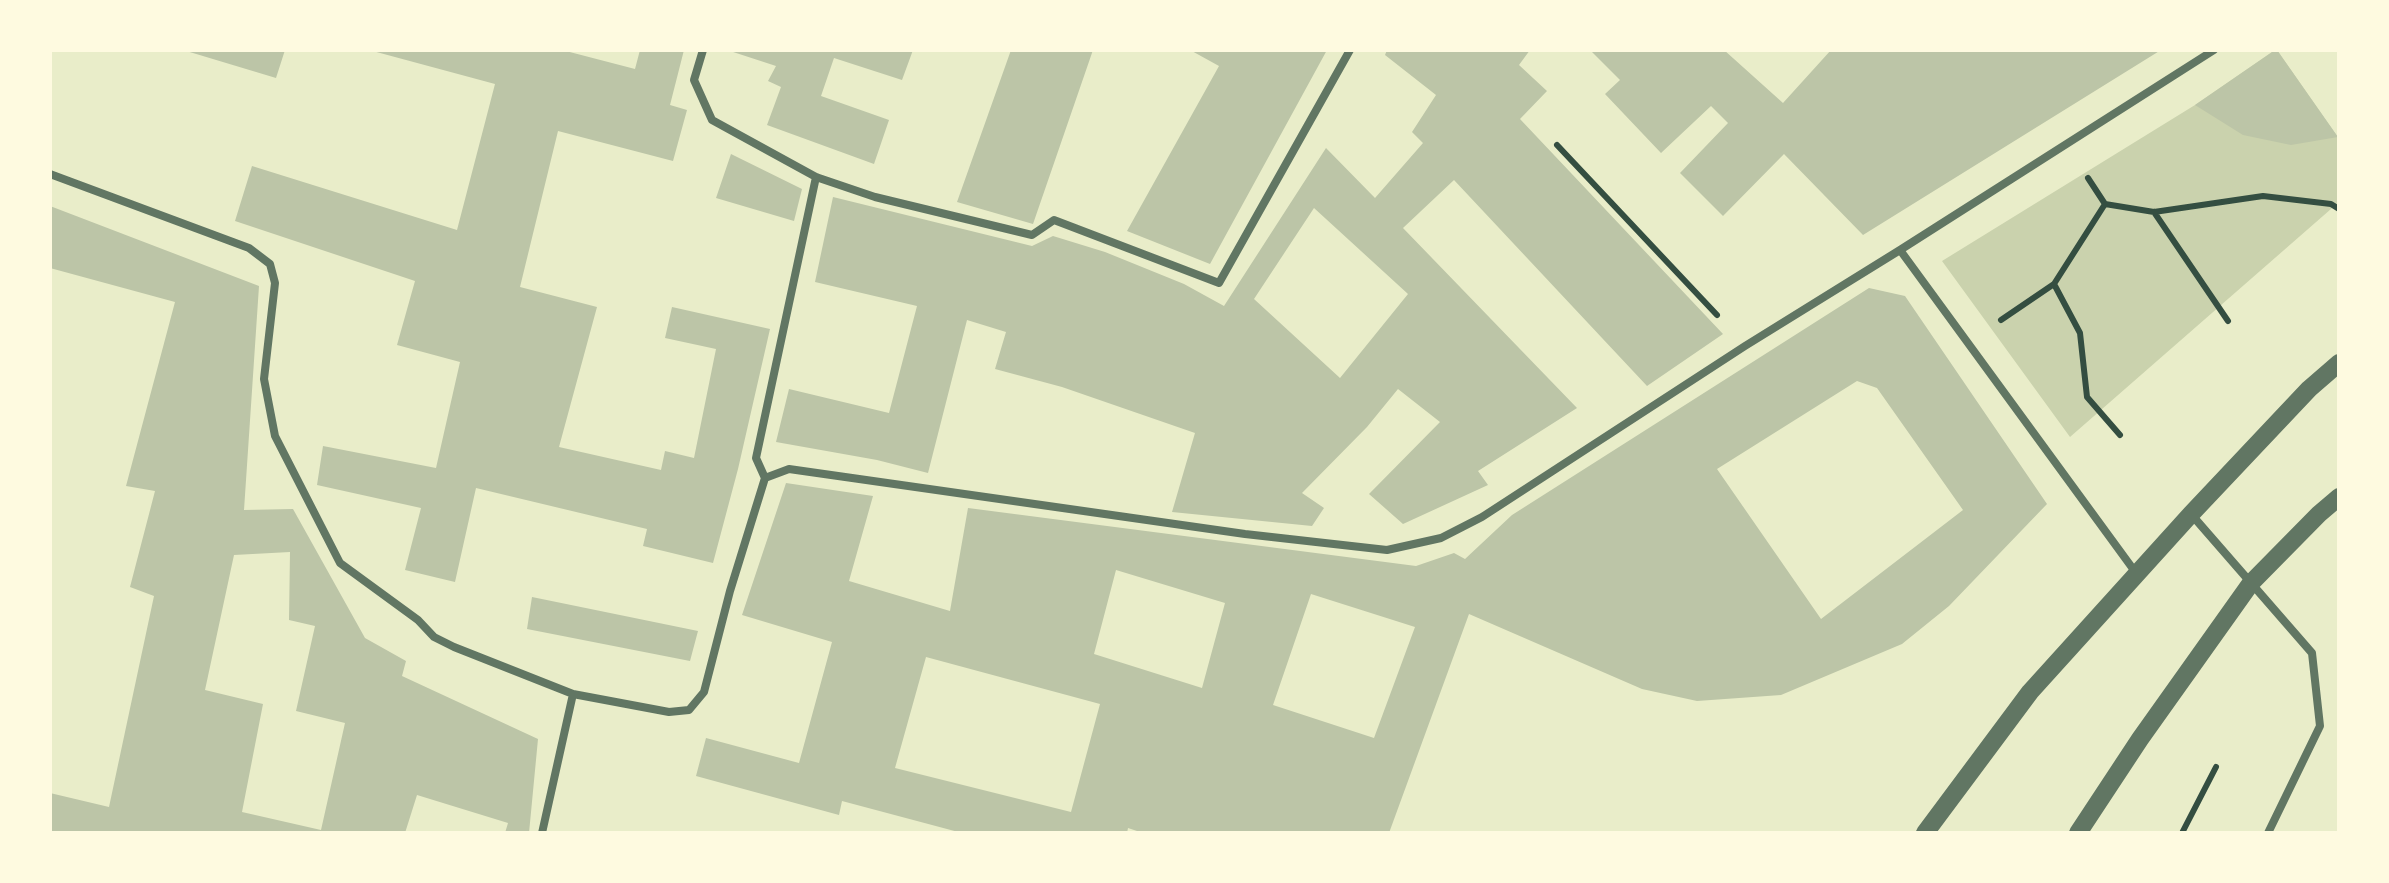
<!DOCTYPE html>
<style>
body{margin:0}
#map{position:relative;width:2389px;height:883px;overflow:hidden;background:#e9edc9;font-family:Commissioner,sans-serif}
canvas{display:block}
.frame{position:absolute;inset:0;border:52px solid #fefae0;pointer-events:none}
</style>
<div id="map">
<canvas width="2389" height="883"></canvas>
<div class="frame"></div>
</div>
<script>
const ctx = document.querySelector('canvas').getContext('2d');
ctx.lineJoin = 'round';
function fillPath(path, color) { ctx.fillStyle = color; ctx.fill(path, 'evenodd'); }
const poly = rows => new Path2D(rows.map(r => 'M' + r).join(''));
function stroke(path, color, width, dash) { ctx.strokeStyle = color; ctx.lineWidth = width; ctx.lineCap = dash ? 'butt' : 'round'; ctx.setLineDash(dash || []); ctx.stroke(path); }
const green = poly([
 [2275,50,2277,50,2339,139,2339,202,2070,437,1942,261,2195,105]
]);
const building = poly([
 [183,50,285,50,276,78],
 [369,50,562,50,635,69,640,50,684,50,670,105,687,110,673,161,558,131,520,287,597,307,559,447,661,470,665,451,694,458,716,349,665,338,672,307,770,329,738,469,713,563,643,546,647,529,476,488,455,582,405,570,421,508,317,485,323,446,436,468,460,362,397,345,415,281,235,221,252,166,457,230,495,84],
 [727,50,913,50,902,80,834,58,821,96,889,120,874,164,767,125,781,87,768,81,776,66],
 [1011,50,1093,50,1033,224,957,202],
 [1190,50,1327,50,1210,264,1127,231,1219,66],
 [1387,50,1530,50,1519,65,1547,91,1520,119,1723,334,1647,386,1454,180,1403,228,1577,408,1478,471,1488,485,1403,524,1369,494,1440,422,1398,389,1367,427,1302,493,1324,508,1312,526,1172,512,1195,433,1062,387,995,369,1006,332,967,320,928,473,877,460,776,442,789,389,889,413,917,306,815,282,833,197,1032,246,1053,236,1105,252,1184,284,1224,306,1326,148,1375,198,1423,143,1412,132,1436,95,1385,55],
 [1314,208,1408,294,1340,378,1254,299],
 [1590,50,1724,50,1783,103,1831,50,2161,50,1863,235,1784,154,1723,216,1680,173,1728,123,1711,106,1661,153,1605,94,1620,80],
 [2275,50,2277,50,2338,137,2291,145,2243,135,2195,105],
 [731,154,802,189,794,221,716,198],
 [50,206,259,286,244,510,293,509,365,638,406,661,402,676,538,739,529,833,505,833,508,823,417,795,405,833,50,833,50,793,109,807,154,596,130,587,155,491,126,486,175,302,50,268],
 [290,552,289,620,315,626,296,711,345,723,321,830,242,812,263,704,205,690,234,555],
 [1869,288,1905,296,2047,504,1949,606,1902,644,1781,695,1697,701,1642,689,1469,614,1389,833,1143,833,1128,828,1127,833,962,833,842,801,839,815,696,776,706,738,799,763,832,642,742,615,786,483,873,496,849,581,950,611,968,508,1416,566,1454,553,1465,559,1512,515],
 [1857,381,1877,388,1963,510,1821,619,1717,469],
 [1116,570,1225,603,1202,688,1094,654],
 [1311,594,1415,627,1374,738,1273,705],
 [926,657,1100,704,1071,812,895,768],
 [532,597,698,631,690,661,527,629]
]);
const path = poly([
 [1557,145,1717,315],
 [2088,178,2105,204,2154,212,2263,196,2331,204,2339,209],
 [2105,204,2054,284,2080,333,2087,397,2120,435],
 [2154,212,2228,321],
 [2001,320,2054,284],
 [2182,833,2216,767]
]);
const service = poly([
 [703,50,694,80,712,120,816,177,875,197,1032,235,1054,220,1219,283,1350,50],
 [50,174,249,248,270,264,275,283,264,379,275,436,340,563,418,620,434,637,454,647,573,694,669,712,689,710,704,692,730,591,765,478,789,469,1245,534,1387,550,1441,538,1482,517,1745,346,1900,250,2214,50],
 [1900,250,2136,573],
 [765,478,756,458,816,177],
 [2191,514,2312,653,2320,726,2268,833],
 [542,833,573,694]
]);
const tertiary = poly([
 [1925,833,2030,692,2191,514,2309,389,2339,363],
 [2078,833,2140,739,2251,583,2319,514,2339,497]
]);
fillPath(green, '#cad2ad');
fillPath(building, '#bcc5a7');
stroke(path, '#344e41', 6);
stroke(service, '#617663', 8);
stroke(tertiary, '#617663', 18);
</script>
